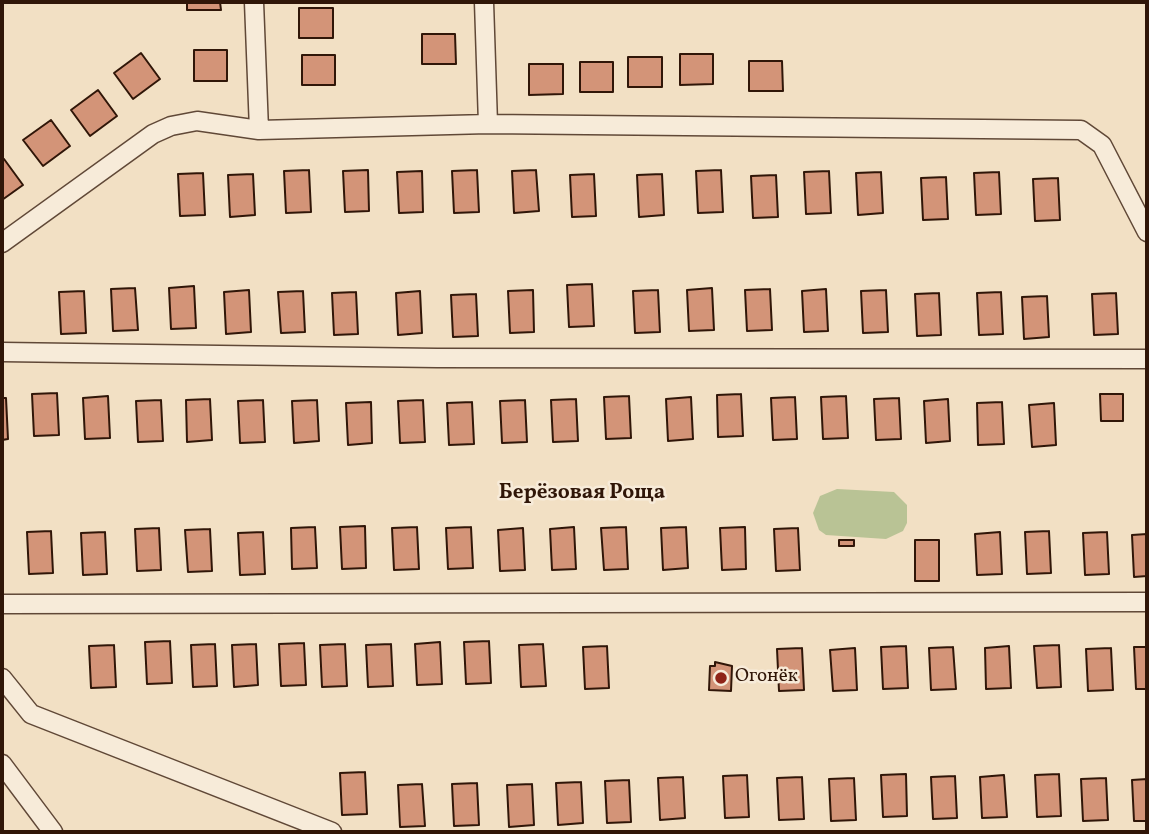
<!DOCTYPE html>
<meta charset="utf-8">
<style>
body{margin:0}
#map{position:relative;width:1149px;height:834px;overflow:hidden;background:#f2e0c4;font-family:Vollkorn,serif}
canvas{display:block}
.frame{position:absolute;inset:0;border:4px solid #301608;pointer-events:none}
</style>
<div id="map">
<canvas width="1149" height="834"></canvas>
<div class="frame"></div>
</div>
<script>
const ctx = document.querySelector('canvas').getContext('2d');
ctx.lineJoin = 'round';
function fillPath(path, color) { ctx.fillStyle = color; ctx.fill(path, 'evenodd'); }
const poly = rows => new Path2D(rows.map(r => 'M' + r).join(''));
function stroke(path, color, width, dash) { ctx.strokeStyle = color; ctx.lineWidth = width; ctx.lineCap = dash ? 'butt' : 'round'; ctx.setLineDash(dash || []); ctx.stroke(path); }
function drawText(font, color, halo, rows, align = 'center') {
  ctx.font = font + ' Vollkorn,serif'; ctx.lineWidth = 5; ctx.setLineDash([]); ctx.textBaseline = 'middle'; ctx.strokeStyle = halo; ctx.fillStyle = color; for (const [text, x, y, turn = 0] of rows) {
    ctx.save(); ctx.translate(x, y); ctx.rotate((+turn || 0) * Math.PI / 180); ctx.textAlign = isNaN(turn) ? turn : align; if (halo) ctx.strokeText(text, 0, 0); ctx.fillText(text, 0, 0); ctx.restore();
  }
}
const green = poly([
 [837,489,894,492,907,505,907,523,903,531,886,539,826,535,819,530,813,513,820,496]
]);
const building = poly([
 [187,2,220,2,221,10,187,10,187,2],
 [299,8,333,8,333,38,299,38,299,8],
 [422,34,455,34,456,64,422,64,422,34],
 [194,50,227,50,227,81,194,81,194,50],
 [141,53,160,79,133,99,114,73,141,53],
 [680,54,713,54,713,84,680,85,680,54],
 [302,55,335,55,335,85,302,85,302,55],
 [628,57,662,57,662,87,628,87,628,57],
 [749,61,782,61,783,91,749,91,749,61],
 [580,62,613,62,613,92,580,92,580,62],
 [529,64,563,64,563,94,529,95,529,64],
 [98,90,117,116,90,136,71,110,98,90],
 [51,120,70,146,43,166,23,140,51,120],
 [4,159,23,185,2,200,2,160,4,159],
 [309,170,311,212,286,213,284,171,309,170],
 [368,170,369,211,345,212,343,171,368,170],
 [477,170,479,212,454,213,452,171,477,170],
 [536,170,539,211,514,213,512,171,536,170],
 [721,170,723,212,698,213,696,171,721,170],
 [422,171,423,212,399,213,397,172,422,171],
 [829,171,831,213,806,214,804,172,829,171],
 [881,172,883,213,858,215,856,173,881,172],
 [999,172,1001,214,976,215,974,173,999,172],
 [203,173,205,215,180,216,178,174,203,173],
 [253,174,255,215,230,217,228,175,253,174],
 [594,174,596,216,572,217,570,175,594,174],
 [662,174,664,215,639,217,637,175,662,174],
 [776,175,778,217,753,218,751,176,776,175],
 [946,177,948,219,923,220,921,178,946,177],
 [1058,178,1060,220,1035,221,1033,179,1058,178],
 [592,284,594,326,569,327,567,285,592,284],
 [194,286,196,328,171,329,169,288,194,286],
 [135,288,138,330,113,331,111,289,135,288],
 [712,288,714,330,689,331,687,290,712,288],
 [770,289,772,330,747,331,745,290,770,289],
 [826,289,828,331,804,332,802,291,826,289],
 [249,290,251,332,226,334,224,292,249,290],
 [533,290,534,332,510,333,508,291,533,290],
 [658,290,660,332,635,333,633,291,658,290],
 [886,290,888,332,863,333,861,291,886,290],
 [84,291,86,333,61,334,59,292,84,291],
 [303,291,305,332,281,333,278,292,303,291],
 [420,291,422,333,398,335,396,293,420,291],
 [356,292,358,334,334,335,332,293,356,292],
 [1001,292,1003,334,979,335,977,293,1001,292],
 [939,293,941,335,917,336,915,294,939,293],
 [1116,293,1118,334,1094,335,1092,294,1116,293],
 [476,294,478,336,453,337,451,295,476,294],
 [1047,296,1049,337,1024,339,1022,297,1047,296],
 [57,393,59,435,34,436,32,394,57,393],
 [741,394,743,436,718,437,717,395,741,394],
 [1100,394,1123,394,1123,421,1101,421,1100,394],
 [108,396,110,438,85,439,83,398,108,396],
 [629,396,631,438,606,439,604,397,629,396],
 [846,396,848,438,823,439,821,397,846,396],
 [691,397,693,439,668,441,666,399,691,397],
 [795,397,797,439,773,440,771,398,795,397],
 [2,398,6,398,8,439,2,440,2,398],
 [899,398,901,439,876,440,874,399,899,398],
 [210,399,212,440,187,442,186,400,210,399],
 [576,399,578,441,553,442,551,400,576,399],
 [948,399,950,441,926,443,924,401,948,399],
 [161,400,163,441,138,442,136,401,161,400],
 [263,400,265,442,240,443,238,401,263,400],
 [317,400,319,441,294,443,292,401,317,400],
 [423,400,425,442,400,443,398,401,423,400],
 [525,400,527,442,502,443,500,401,525,400],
 [371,402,372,443,348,445,346,403,371,402],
 [472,402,474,444,449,445,447,403,472,402],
 [1002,402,1004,444,978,445,977,403,1002,402],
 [1054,403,1056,445,1032,447,1029,405,1054,403],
 [365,526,366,568,342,569,340,527,365,526],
 [315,527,317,568,292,569,291,528,315,527],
 [417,527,419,569,394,570,392,528,417,527],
 [471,527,473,568,448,569,446,528,471,527],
 [574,527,576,569,552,570,550,529,574,527],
 [626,527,628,569,604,570,601,528,626,527],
 [686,527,688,568,663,570,661,528,686,527],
 [745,527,746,569,722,570,720,528,745,527],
 [159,528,161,570,137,571,135,529,159,528],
 [523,528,525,570,500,571,498,530,523,528],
 [798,528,800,570,776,571,774,529,798,528],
 [210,529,212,571,188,572,185,530,210,529],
 [51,531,53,573,29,574,27,532,51,531],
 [1049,531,1051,573,1027,574,1025,532,1049,531],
 [105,532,107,574,83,575,81,533,105,532],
 [263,532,265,574,240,575,238,533,263,532],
 [1000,532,1002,574,977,575,975,534,1000,532],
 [1107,532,1109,574,1085,575,1083,533,1107,532],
 [1147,534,1147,576,1134,577,1132,535,1147,534],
 [839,540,854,540,854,546,839,546,839,540],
 [915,540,939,540,939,581,915,581,915,540],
 [170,641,172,683,147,684,145,642,170,641],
 [489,641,491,683,466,684,464,642,489,641],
 [440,642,442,684,417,685,415,644,440,642],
 [304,643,306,685,281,686,279,644,304,643],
 [215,644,217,686,193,687,191,645,215,644],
 [256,644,258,685,234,687,232,645,256,644],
 [345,644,347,686,322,687,320,645,345,644],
 [391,644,393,686,368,687,366,645,391,644],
 [543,644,546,686,521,687,519,645,543,644],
 [114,645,116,687,91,688,89,646,114,645],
 [1059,645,1061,687,1037,688,1034,646,1059,645],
 [607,646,609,688,585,689,583,647,607,646],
 [906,646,908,688,883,689,881,647,906,646],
 [1009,646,1011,688,986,689,985,648,1009,646],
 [953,647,956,689,931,690,929,648,953,647],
 [1134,647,1147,647,1147,689,1136,689,1134,647],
 [802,648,804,690,779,691,777,649,802,648],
 [855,648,857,690,833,691,830,650,855,648],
 [1111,648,1113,690,1088,691,1086,649,1111,648],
 [715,662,732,666,731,691,709,690,710,666,715,666,715,662],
 [365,772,367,814,342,815,340,773,365,772],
 [906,774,907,816,883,817,881,775,906,774],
 [1059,774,1061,816,1037,817,1035,775,1059,774],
 [747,775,749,817,725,818,723,776,747,775],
 [1004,775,1007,817,982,818,980,777,1004,775],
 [955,776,957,818,933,819,931,777,955,776],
 [683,777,685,818,660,820,658,778,683,777],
 [802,777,804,819,779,820,777,778,802,777],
 [854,778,856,820,831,821,829,779,854,778],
 [1106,778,1108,820,1083,821,1081,779,1106,778],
 [1147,779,1147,821,1134,821,1132,780,1147,779],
 [629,780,631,822,607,823,605,781,629,780],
 [581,782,583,823,558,825,556,783,581,782],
 [477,783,479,825,454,826,452,784,477,783],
 [422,784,425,826,400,827,398,785,422,784],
 [532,784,534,825,509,827,507,785,532,784]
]);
const street = poly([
 [254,2,259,130],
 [484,2,488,124],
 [2,243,153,134,171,126,197,121,259,130,488,124,1081,130,1102,145,1147,232],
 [2,352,437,358,1147,359],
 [2,604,1147,602],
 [2,678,31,714,332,832],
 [2,764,53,832]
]);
const markers = [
 [721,678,7,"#8f2418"]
];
const poiNames = [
 ["Огонёк",735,678]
];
const neighbourhoodNames = [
 ["Берёзовая Роща",582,494]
];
fillPath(green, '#b9c395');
fillPath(building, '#d39478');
stroke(building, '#301608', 2);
stroke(street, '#604837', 21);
stroke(street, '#f7ebd9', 18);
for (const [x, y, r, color] of markers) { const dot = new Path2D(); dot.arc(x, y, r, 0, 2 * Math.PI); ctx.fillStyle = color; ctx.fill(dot); stroke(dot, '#f7ebd9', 2.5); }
drawText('19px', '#301608', '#f7ebd9', poiNames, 'left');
drawText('bold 21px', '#301608', '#f7ebd9', neighbourhoodNames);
</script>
